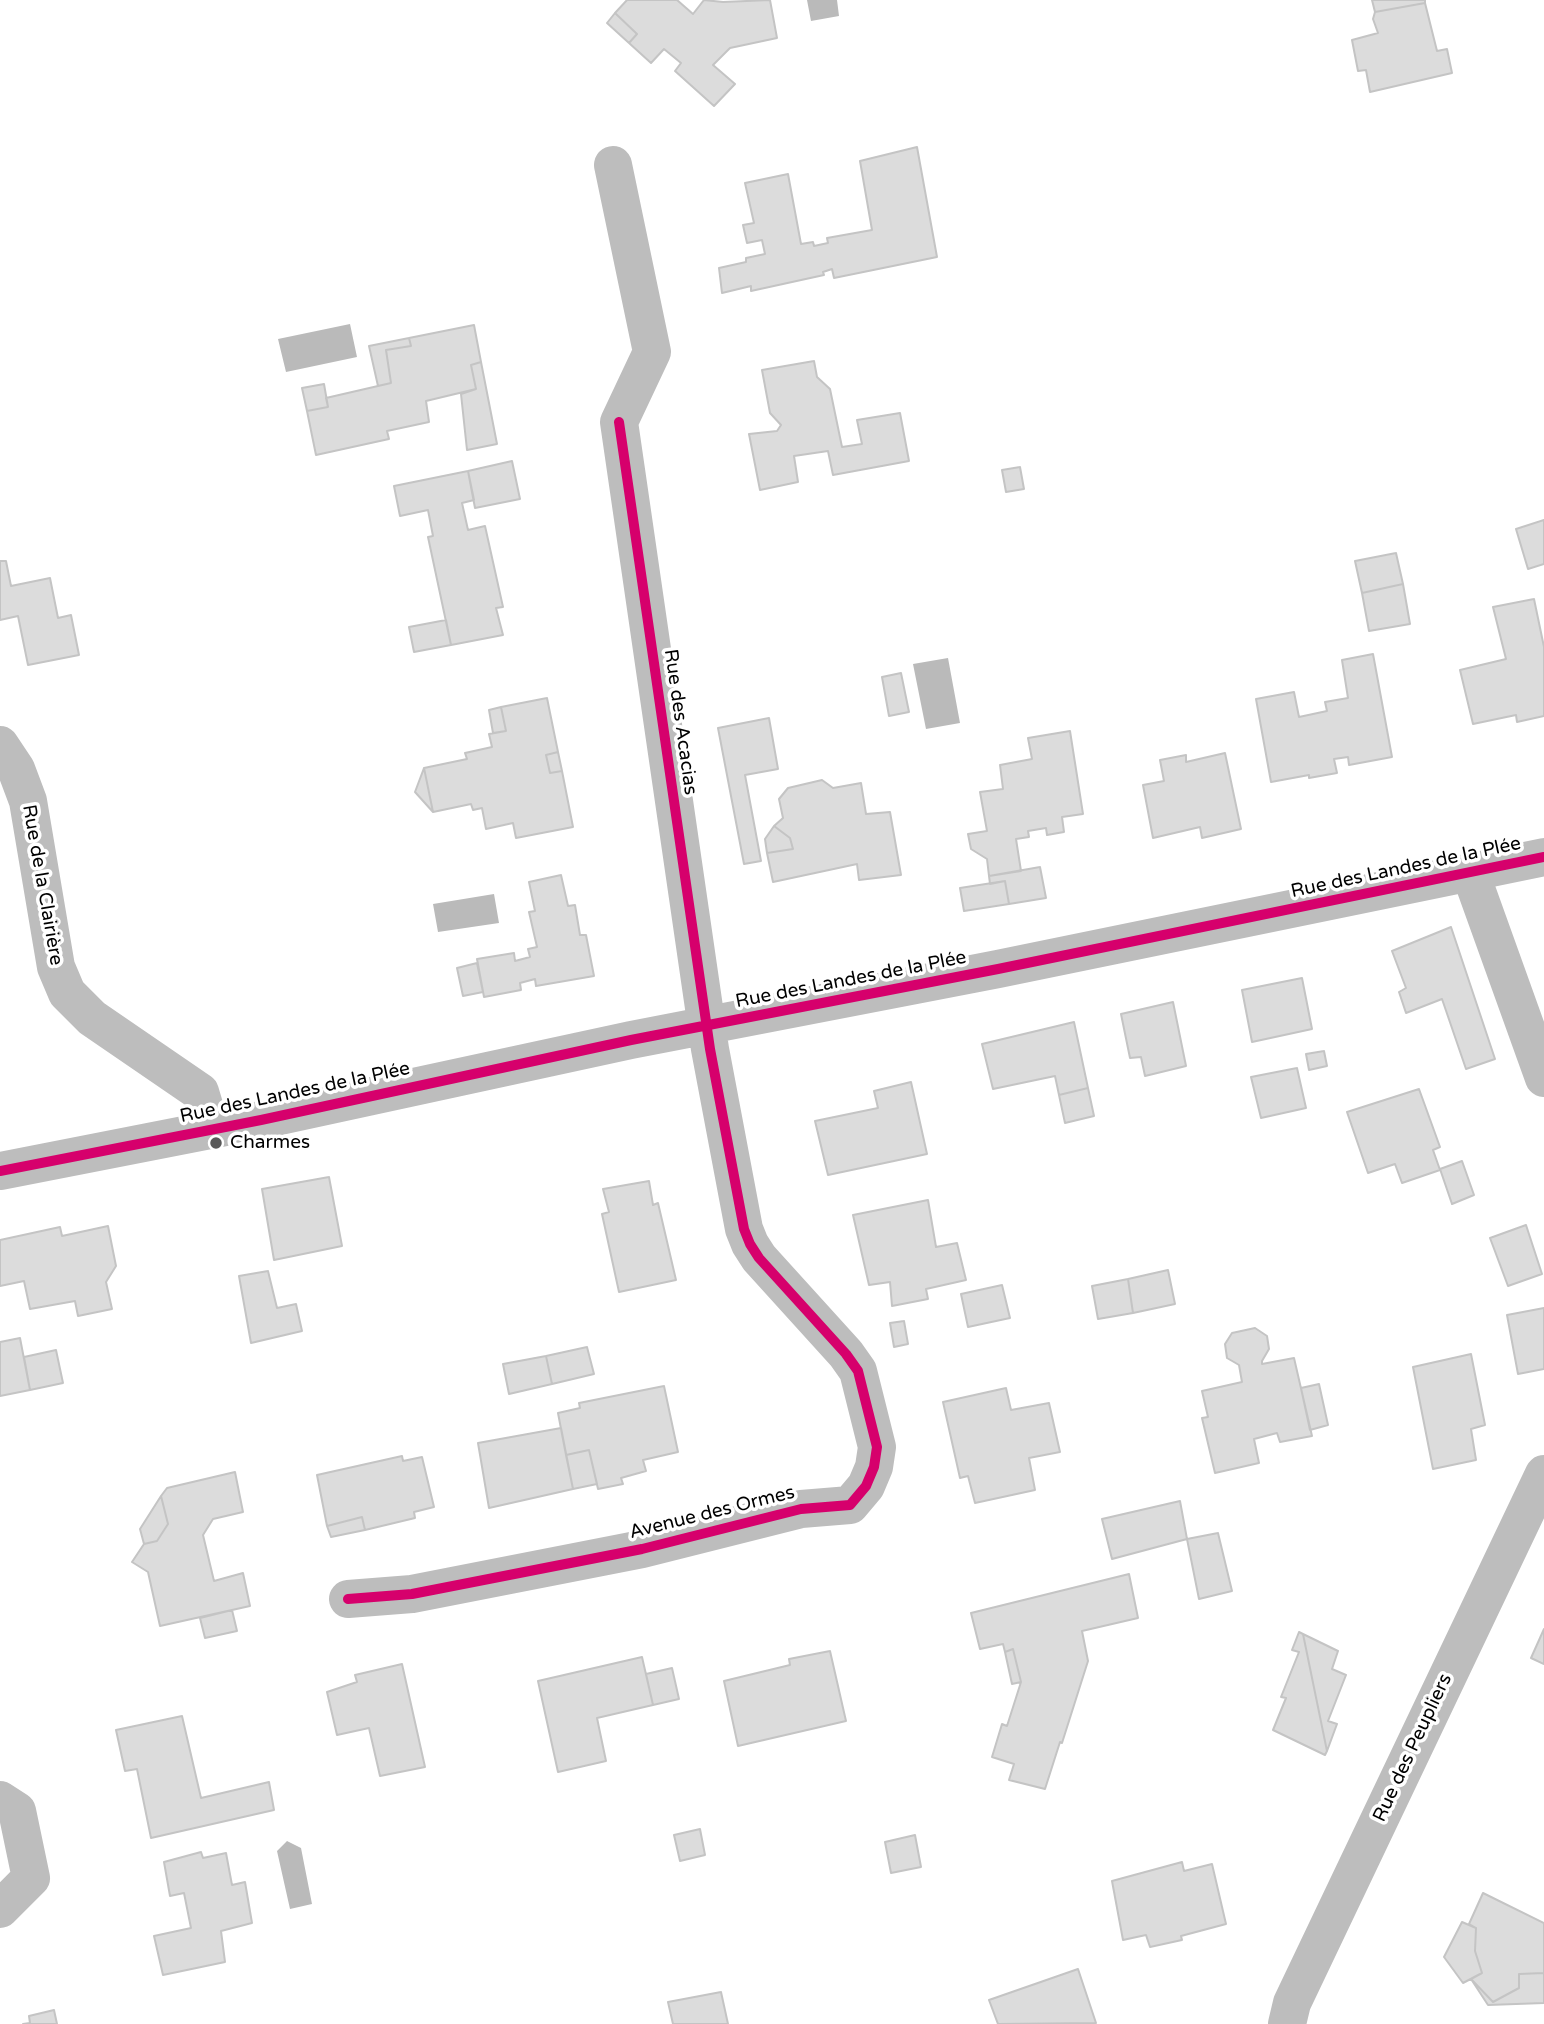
<!DOCTYPE html>
<meta charset="utf-8">
<style>
body{margin:0}
canvas{display:block;background:#fff}
</style>
<canvas width="1544" height="2024"></canvas>
<script>
const ctx = document.querySelector('canvas').getContext('2d');
ctx.lineJoin = 'round';
function fillPath(path, color) { ctx.fillStyle = color; ctx.fill(path, 'evenodd'); }
const poly = rows => new Path2D(rows.map(r => 'M' + r).join(''));
function stroke(path, color, width, dash) { ctx.strokeStyle = color; ctx.lineWidth = width; ctx.lineCap = dash ? 'butt' : 'round'; ctx.setLineDash(dash || []); ctx.stroke(path); }
function drawText(font, color, halo, rows, align = 'center') {
  ctx.font = font + ' "Varela Round",sans-serif'; ctx.lineWidth = 7; ctx.setLineDash([]); ctx.textBaseline = 'middle'; ctx.strokeStyle = halo; ctx.fillStyle = color; for (const [text, x, y, turn = 0] of rows) {
    ctx.save(); ctx.translate(x, y); ctx.rotate((+turn || 0) * Math.PI / 180); ctx.textAlign = isNaN(turn) ? turn : align; if (halo) ctx.strokeText(text, 0, 0); ctx.fillText(text, 0, 0); ctx.restore();
  }
}
const water = poly([
 [807,0,837,0,839,16,811,21],
 [350,324,357,357,286,372,278,339],
 [948,658,960,723,926,729,913,664],
 [494,894,499,923,438,932,433,904],
 [287,1841,301,1848,312,1904,290,1909,277,1851]
]);
const building = poly([
 [627,0,677,0,693,14,704,0,723,2,770,0,777,38,730,48,713,65,735,84,714,106,675,71,681,63,664,49,651,63,629,43,637,34,615,13,627,0],
 [1372,0,1425,0,1425,3,1375,12,1372,0],
 [1425,3,1437,51,1447,49,1452,73,1370,92,1366,70,1358,71,1352,40,1378,33,1373,19,1375,12,1425,3],
 [615,13,637,34,629,43,607,23,615,13],
 [917,147,937,257,834,278,832,269,823,272,824,275,751,291,751,286,722,293,719,268,746,262,746,258,765,254,762,240,747,243,743,225,754,223,745,183,788,174,801,244,813,242,814,246,828,243,827,238,872,230,860,161,917,147],
 [474,325,481,362,471,365,476,389,426,401,429,422,387,431,389,439,316,455,307,411,328,407,326,398,391,383,386,350,411,346,409,338,474,325],
 [409,338,411,346,386,350,391,383,378,386,369,346,409,338],
 [814,361,817,377,830,389,842,447,862,444,857,420,900,413,909,461,833,475,828,451,794,456,798,482,760,490,749,434,777,431,781,425,770,413,762,370,814,361],
 [481,362,497,444,467,450,461,394,476,389,471,365,481,362],
 [324,384,328,407,307,411,302,388,324,384],
 [512,461,520,499,475,508,468,471,512,461],
 [1020,467,1024,489,1006,492,1002,470,1020,467],
 [468,471,474,500,462,503,468,530,485,526,503,607,496,608,503,635,451,645,428,537,433,536,428,510,400,516,394,486,468,471],
 [1544,520,1544,564,1528,569,1516,529,1544,520],
 [1396,553,1403,584,1362,593,1355,561,1396,553],
 [0,561,6,561,11,586,50,578,58,618,71,615,79,655,28,665,18,616,0,620,0,561],
 [1403,584,1410,624,1369,631,1362,593,1403,584],
 [1534,599,1544,647,1544,716,1517,722,1516,715,1473,724,1460,670,1506,659,1493,607,1534,599],
 [446,620,451,645,414,652,409,627,446,620],
 [1373,654,1392,757,1349,765,1348,757,1334,759,1337,773,1309,778,1309,775,1271,782,1256,699,1294,692,1299,717,1327,711,1325,702,1348,698,1342,660,1373,654],
 [901,673,909,712,889,716,882,677,901,673],
 [547,698,558,752,546,755,550,773,562,771,573,827,516,838,513,823,486,829,482,808,473,810,471,804,433,812,424,768,467,759,465,753,492,747,489,734,506,731,501,707,547,698],
 [501,707,506,731,493,733,489,710,501,707],
 [769,718,778,769,745,775,761,861,744,864,718,728,769,718],
 [1070,731,1083,814,1062,817,1064,832,1047,835,1046,828,1028,831,1029,837,1016,839,1021,871,989,876,987,859,971,849,968,834,987,831,980,792,1003,789,1000,765,1032,759,1028,738,1070,731],
 [558,752,562,771,550,773,546,755,558,752],
 [1225,753,1241,829,1202,838,1200,827,1153,838,1143,785,1164,781,1160,760,1186,755,1186,762,1225,753],
 [424,768,433,812,415,792,424,768],
 [822,780,833,788,861,783,866,814,890,812,901,875,859,880,857,864,773,882,767,853,793,849,790,838,774,826,783,818,779,799,788,788,822,780],
 [774,826,790,838,793,849,767,853,765,839,774,826],
 [1040,867,1046,898,1009,904,1005,881,990,884,989,876,1040,867],
 [561,875,568,906,575,905,580,935,586,935,594,976,536,986,535,979,520,983,521,990,484,997,477,959,514,953,515,961,530,957,528,949,537,947,529,912,535,911,529,882,561,875],
 [1005,881,1009,904,964,911,960,888,1005,881],
 [1451,927,1495,1059,1466,1069,1442,999,1406,1013,1399,992,1406,988,1392,951,1451,927],
 [477,963,483,992,463,996,457,968,477,963],
 [1302,978,1312,1029,1252,1042,1242,990,1302,978],
 [1173,1002,1186,1066,1145,1076,1141,1057,1130,1058,1121,1014,1173,1002],
 [1074,1022,1088,1088,1059,1095,1055,1076,993,1089,982,1044,1074,1022],
 [1324,1051,1327,1066,1309,1070,1306,1054,1324,1051],
 [1297,1068,1306,1108,1261,1118,1251,1077,1297,1068],
 [911,1082,927,1154,828,1175,815,1121,878,1108,874,1091,911,1082],
 [1088,1088,1094,1116,1065,1123,1059,1095,1088,1088],
 [1419,1089,1440,1147,1433,1150,1440,1170,1402,1183,1395,1164,1368,1173,1347,1112,1419,1089],
 [1462,1161,1474,1195,1452,1204,1440,1169,1462,1161],
 [329,1177,342,1246,274,1260,262,1189,329,1177],
 [649,1181,653,1205,658,1203,676,1280,619,1292,602,1214,609,1212,603,1189,649,1181],
 [928,1200,936,1247,957,1243,966,1280,926,1289,928,1299,892,1306,890,1282,869,1285,853,1215,928,1200],
 [1526,1225,1542,1274,1508,1286,1490,1238,1526,1225],
 [108,1226,116,1266,106,1282,112,1309,78,1316,75,1301,30,1309,24,1281,0,1286,0,1240,60,1227,62,1236,108,1226],
 [1168,1270,1175,1304,1133,1313,1128,1279,1168,1270],
 [268,1271,277,1308,296,1304,302,1331,251,1343,239,1276,268,1271],
 [1128,1279,1133,1313,1098,1319,1092,1286,1128,1279],
 [1002,1285,1010,1318,968,1327,961,1294,1002,1285],
 [1544,1308,1544,1369,1518,1374,1507,1315,1544,1308],
 [904,1321,908,1344,894,1347,890,1323,904,1321],
 [1255,1328,1267,1336,1269,1349,1262,1361,1262,1364,1294,1358,1312,1436,1280,1442,1277,1433,1254,1439,1259,1463,1215,1473,1202,1418,1208,1417,1202,1391,1242,1382,1239,1365,1227,1358,1225,1344,1232,1333,1255,1328],
 [20,1338,30,1390,0,1396,0,1342,20,1338],
 [587,1347,594,1374,552,1384,546,1356,587,1347],
 [56,1350,63,1383,30,1390,24,1357,56,1350],
 [1471,1354,1485,1425,1471,1429,1476,1460,1433,1469,1413,1367,1471,1354],
 [546,1356,552,1384,509,1394,503,1364,546,1356],
 [1319,1384,1328,1425,1310,1430,1301,1388,1319,1384],
 [664,1386,678,1452,643,1460,646,1471,621,1478,623,1484,598,1489,589,1450,566,1455,558,1413,580,1408,579,1403,664,1386],
 [1006,1388,1011,1410,1049,1403,1060,1452,1029,1458,1035,1490,975,1503,968,1476,960,1478,943,1402,1006,1388],
 [561,1428,573,1489,489,1508,478,1443,561,1428],
 [589,1450,597,1484,573,1489,566,1455,589,1450],
 [402,1456,403,1461,422,1457,434,1507,414,1512,415,1518,365,1530,362,1517,327,1526,317,1475,402,1456],
 [235,1472,243,1512,213,1519,203,1535,214,1581,243,1573,250,1606,160,1626,148,1572,132,1562,144,1544,157,1541,168,1524,161,1496,167,1488,235,1472],
 [161,1496,168,1524,157,1541,144,1544,140,1529,161,1496],
 [1180,1501,1187,1539,1112,1559,1102,1519,1180,1501],
 [362,1517,365,1530,331,1537,327,1526,362,1517],
 [1218,1533,1232,1591,1199,1599,1187,1539,1218,1533],
 [1129,1574,1138,1618,1082,1631,1088,1661,1062,1743,1060,1742,1045,1789,1009,1780,1014,1764,992,1757,1002,1724,1007,1726,1021,1682,1013,1649,1005,1652,1003,1644,980,1649,971,1613,1129,1574],
 [232,1610,237,1631,205,1638,200,1618,232,1610],
 [1544,1629,1544,1664,1531,1658,1544,1629],
 [1299,1632,1303,1634,1327,1751,1325,1755,1273,1730,1286,1698,1281,1697,1299,1652,1292,1650,1299,1632],
 [1303,1634,1338,1651,1332,1669,1346,1675,1328,1721,1337,1724,1327,1751,1303,1634],
 [1013,1649,1021,1682,1012,1684,1005,1652,1013,1649],
 [830,1651,846,1721,738,1746,724,1681,790,1665,789,1659,830,1651],
 [642,1657,653,1705,597,1718,606,1761,558,1772,538,1681,642,1657],
 [402,1664,425,1767,380,1776,369,1728,337,1735,327,1692,357,1682,355,1675,402,1664],
 [672,1668,679,1699,653,1705,646,1674,672,1668],
 [182,1716,201,1798,269,1782,274,1810,151,1838,137,1769,125,1771,116,1730,182,1716],
 [700,1829,705,1855,680,1861,674,1835,700,1829],
 [915,1835,921,1867,891,1873,885,1842,915,1835],
 [201,1852,203,1858,226,1853,232,1885,245,1882,252,1923,221,1931,225,1962,163,1975,154,1936,191,1928,184,1893,170,1896,164,1862,201,1852],
 [1182,1862,1184,1871,1212,1864,1226,1924,1181,1936,1182,1940,1150,1947,1146,1935,1123,1940,1112,1881,1182,1862],
 [1483,1893,1544,1923,1544,1973,1519,1974,1519,1988,1493,2002,1471,1979,1482,1973,1475,1951,1476,1928,1469,1924,1483,1893],
 [1462,1922,1476,1928,1475,1951,1482,1973,1463,1983,1444,1957,1462,1922],
 [1078,1969,1096,2023,998,2024,989,2000,1078,1969],
 [1544,1973,1544,2003,1488,2005,1471,1979,1493,2002,1519,1988,1519,1974,1544,1973],
 [721,1992,728,2024,673,2024,668,2002,721,1992],
 [54,2010,57,2024,23,2024,30,2023,29,2016,54,2010]
]);
const minor = poly([
 [0,745,16,769,28,801,56,967,67,993,92,1018,200,1092,211,1129],
 [1470,872,1544,1078],
 [0,1171,261,1120,631,1040,998,969,1544,857],
 [348,1599,412,1594,642,1549,801,1509,850,1505,866,1486,874,1467,877,1447,858,1371,846,1354,759,1258,750,1244,744,1229,710,1049,619,422,652,352,613,165],
 [0,1800,17,1811,31,1878,0,1909],
 [1287,2024,1292,2003,1544,1474]
]);
const cycleway = poly([
 [0,1171,261,1120,631,1040,998,969,1544,857],
 [348,1599,412,1594,642,1549,801,1509,850,1505,866,1486,874,1467,877,1447,858,1371,846,1354,759,1258,750,1244,744,1229,710,1049,619,422]
]);
const markers = [
 [216,1143,7,"#595959"]
];
const streetNames = [
 ["Rue des Acacias",680,722,82],
 ["Rue des Landes de la Plée",1406,868,-12],
 ["Rue de la Clairière",42,885,80],
 ["Rue des Landes de la Plée",851,980,-11],
 ["Rue des Landes de la Plée",295,1093,-12],
 ["Avenue des Ormes",712,1513,-14],
 ["Rue des Peupliers",1413,1748,-65]
];
const poiNames = [
 ["Charmes",230,1143]
];
fillPath(water, '#bababa');
fillPath(building, '#dcdcdc');
stroke(building, '#c4c4c4', 2);
stroke(minor, '#bdbdbd', 38);
stroke(cycleway, '#d6006c', 10);
for (const [x, y, r, color] of markers) { const dot = new Path2D(); dot.arc(x, y, r, 0, 2 * Math.PI); ctx.fillStyle = color; ctx.fill(dot); stroke(dot, '#fff', 2.5); }
drawText('19px', '#000', '#fff', streetNames);
drawText('19px', '#000', '#fff', poiNames, 'left');
</script>
